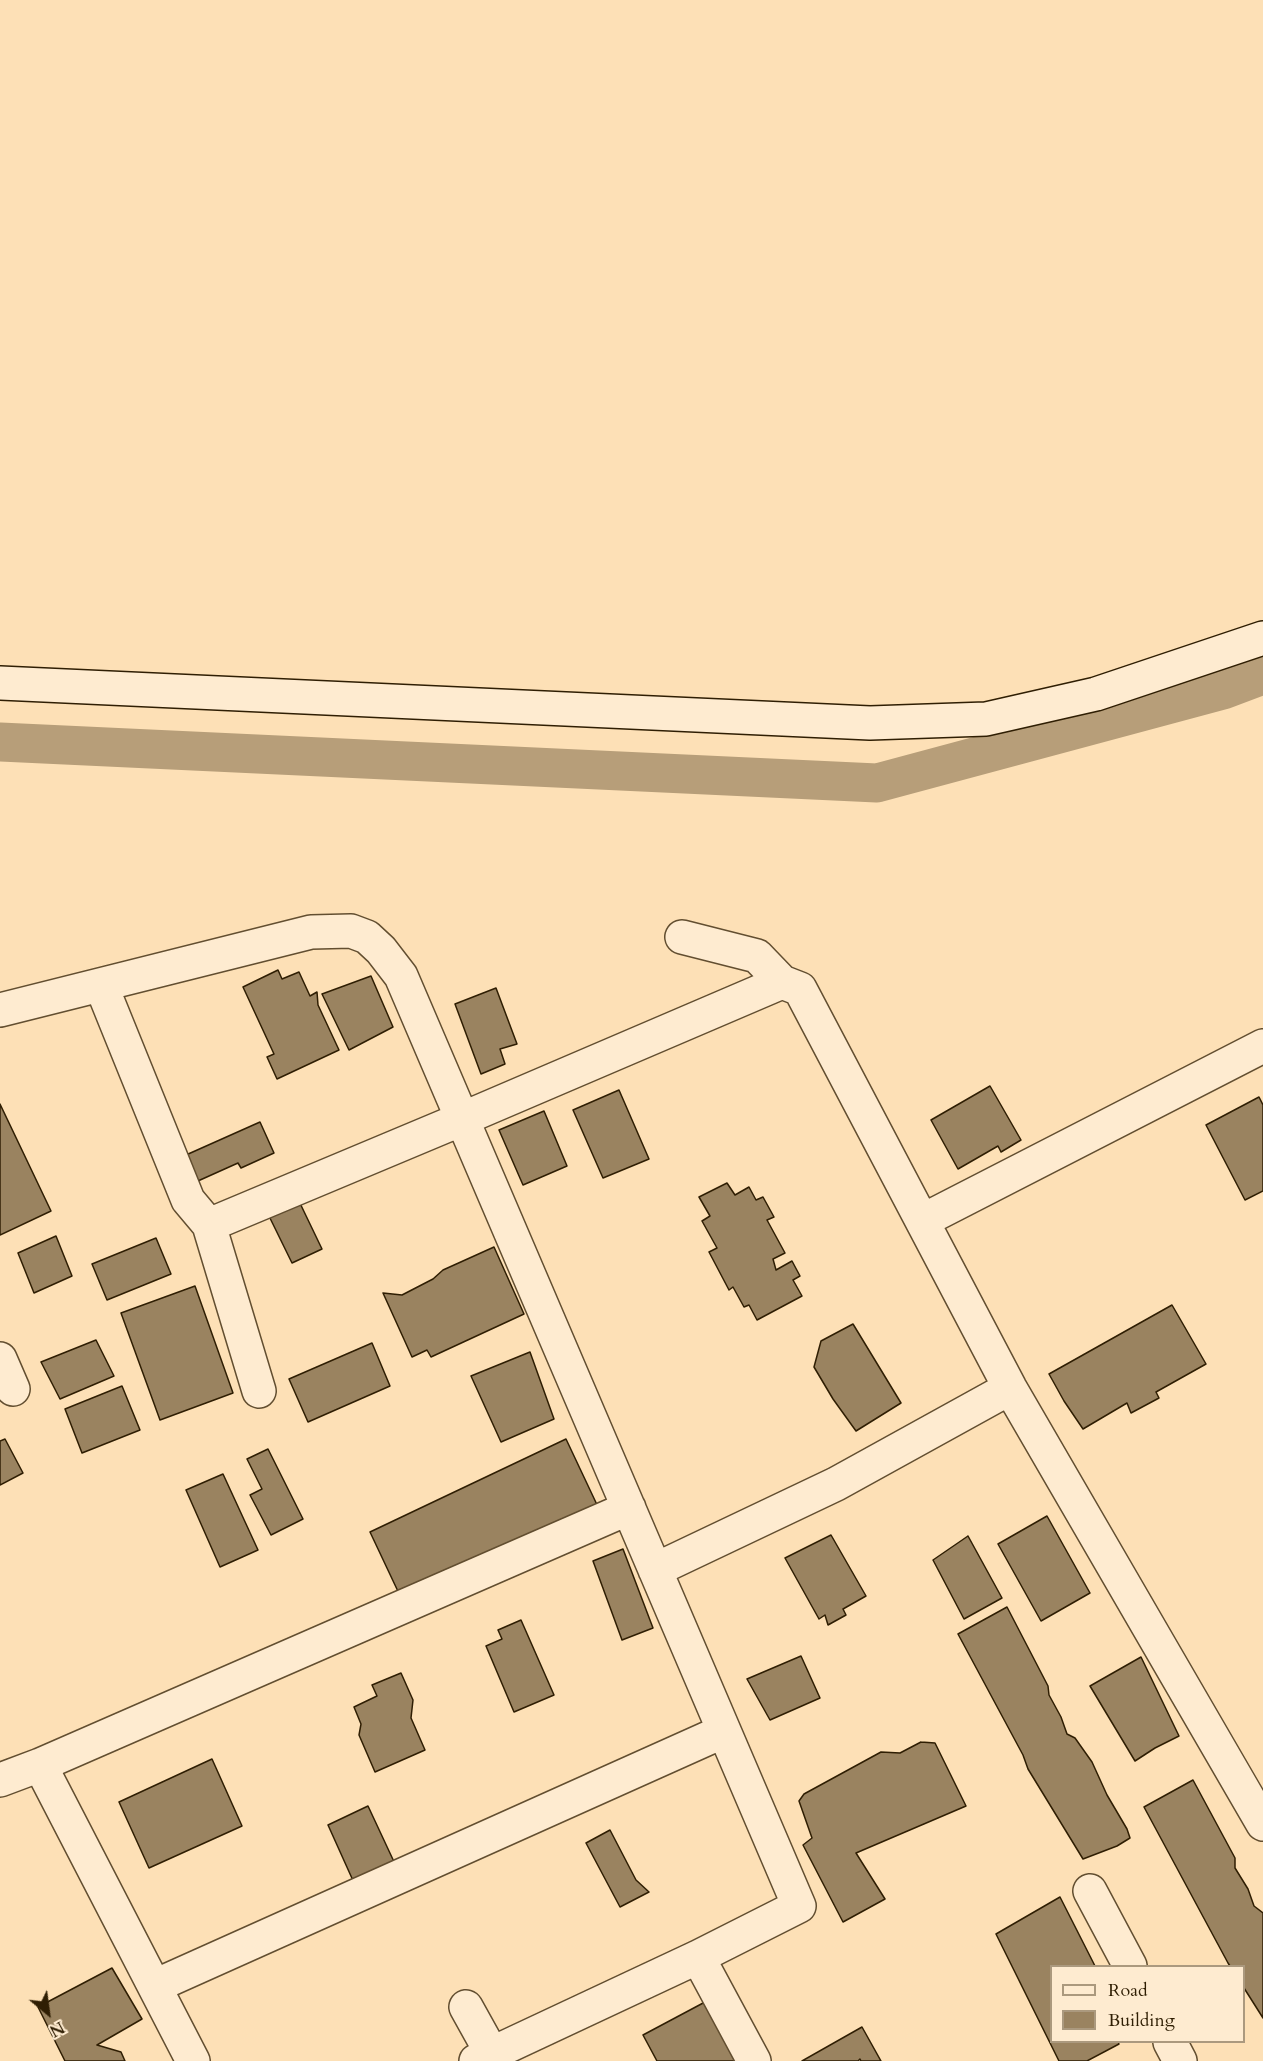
<!DOCTYPE html>
<style>
body{margin:0}
#map{position:relative;width:1263px;height:2061px;overflow:hidden;background:#fde0b6;font-family:Cardo,serif}
canvas{display:block}
.legend{position:absolute;left:1050px;top:1965px;width:195px;height:78px;box-sizing:border-box;background:#feebd0;border:2px solid #ab997e;margin:0;padding:8px 10px;list-style:none;font-size:18px;color:#2f1e03}
.legend li{display:flex;align-items:center;gap:12px;height:30px}
.legend b{width:30px;border:2px solid #ab997e}
.north{position:absolute;left:18px;top:1983px;width:60px;height:60px;-webkit-text-stroke:4px #feebd0;paint-order:stroke;rotate:151deg;font-size:16px;font-weight:700;line-height:24px;text-align:center;color:#2f1e03}
.north::after{content:'';display:block;margin:auto;width:21px;height:27px;background:#2f1e03;clip-path:polygon(50% 0,100% 100%,50% 72%,0 100%)}
</style>
<div id="map">
<canvas width="1263" height="2061"></canvas>
<ul class="legend">
<li><b style="height:8px;background:#feebd0"></b>Road</li>
<li><b style="height:16px;background:#9a8360"></b>Building</li>
</ul>
<div class="north">N</div>
</div>
<script>
const ctx = document.querySelector('canvas').getContext('2d');
ctx.lineJoin = 'round';
const poly = rows => new Path2D(rows.map(r => 'M' + r).join(''));
function stroke(path, color, width, dash) { ctx.strokeStyle = color; ctx.lineWidth = width; ctx.lineCap = dash ? 'butt' : 'round'; ctx.setLineDash(dash || []); ctx.stroke(path); }
function fillPath(path, color) { ctx.fillStyle = color; ctx.fill(path, 'evenodd'); }
const canal = poly([
 [0,742,877,783,1223,690,1263,675]
]);
const building = poly([
 [278,970,282,979,299,972,310,996,317,992,318,1005,339,1050,277,1079,267,1057,274,1054,243,987,278,970],
 [371,976,393,1027,349,1050,322,994,371,976],
 [496,988,517,1044,500,1049,505,1064,481,1074,455,1004,496,988],
 [990,1086,1021,1140,1001,1152,998,1146,958,1169,931,1120,990,1086],
 [619,1090,649,1159,603,1178,573,1110,619,1090],
 [1259,1097,1263,1105,1263,1191,1245,1200,1206,1125,1259,1097],
 [0,1104,51,1211,0,1235,0,1104],
 [544,1111,567,1166,523,1185,499,1130,544,1111],
 [260,1122,274,1153,241,1168,238,1163,189,1185,177,1159,260,1122],
 [727,1183,735,1195,749,1187,756,1200,763,1197,774,1217,767,1220,785,1253,773,1259,776,1270,792,1261,800,1276,793,1280,802,1296,757,1320,749,1305,744,1307,733,1287,729,1290,709,1252,717,1248,702,1221,710,1216,699,1197,727,1183],
 [297,1197,322,1249,292,1263,267,1212,297,1197],
 [56,1236,72,1276,34,1293,18,1253,56,1236],
 [156,1238,171,1274,107,1300,92,1264,156,1238],
 [494,1247,524,1314,431,1357,427,1350,412,1357,383,1293,402,1295,433,1279,443,1270,494,1247],
 [195,1286,233,1393,160,1420,121,1313,195,1286],
 [1172,1305,1206,1364,1156,1392,1159,1398,1131,1413,1127,1403,1083,1429,1064,1401,1049,1374,1172,1305],
 [853,1324,901,1403,856,1431,833,1399,814,1367,821,1341,853,1324],
 [96,1340,114,1376,60,1399,41,1362,96,1340],
 [372,1343,390,1386,308,1422,289,1379,372,1343],
 [530,1352,554,1419,501,1442,471,1376,530,1352],
 [122,1386,140,1430,82,1453,65,1409,122,1386],
 [5,1439,23,1473,0,1485,0,1441,5,1439],
 [566,1439,599,1509,403,1602,370,1532,566,1439],
 [268,1449,303,1519,271,1535,250,1495,262,1489,247,1459,268,1449],
 [223,1474,258,1550,220,1567,186,1490,223,1474],
 [1047,1516,1090,1593,1041,1621,998,1544,1047,1516],
 [831,1535,866,1596,843,1609,846,1615,828,1625,825,1615,819,1619,785,1558,831,1535],
 [968,1536,1002,1598,964,1619,933,1560,968,1536],
 [623,1549,653,1628,622,1640,593,1561,623,1549],
 [1007,1607,1048,1686,1049,1695,1061,1717,1067,1734,1075,1738,1092,1762,1107,1795,1127,1829,1130,1838,1117,1846,1083,1859,1028,1769,1023,1755,958,1634,1007,1607],
 [521,1620,554,1695,514,1712,486,1646,502,1639,498,1630,521,1620],
 [801,1656,820,1698,770,1720,747,1679,801,1656],
 [1141,1657,1179,1736,1155,1748,1135,1761,1090,1686,1141,1657],
 [401,1673,413,1700,411,1718,425,1750,375,1772,359,1735,361,1724,354,1707,377,1696,372,1685,401,1673],
 [921,1742,935,1743,966,1806,856,1853,885,1899,843,1922,803,1845,812,1838,799,1801,804,1794,881,1752,900,1753,921,1742],
 [212,1759,242,1826,149,1868,119,1802,212,1759],
 [1193,1780,1235,1858,1235,1868,1248,1889,1254,1906,1263,1913,1263,2018,1244,1988,1244,1966,1230,1966,1228,1963,1144,1807,1193,1780],
 [368,1806,396,1866,355,1885,328,1825,368,1806],
 [610,1830,636,1880,649,1892,620,1907,586,1843,610,1830],
 [1060,1897,1095,1966,1052,1966,1052,2042,1118,2042,1119,2044,1087,2061,1059,2061,996,1934,1060,1897],
 [112,1968,142,2019,97,2045,121,2052,125,2061,65,2061,38,2007,112,1968],
 [705,2002,736,2061,657,2061,643,2035,705,2002],
 [862,2027,881,2061,861,2061,860,2059,858,2061,802,2061,862,2027]
]);
const street = poly([
 [682,937,757,956,782,982,800,989,1010,1388,1263,1824],
 [101,985,188,1200,209,1225,259,1391],
 [0,1010,311,932,351,931,367,937,381,950,401,976,799,1906,698,1957,754,2061],
 [922,1221,1263,1046],
 [209,1225,462,1119,782,982],
 [0,1359,13,1389],
 [655,1570,836,1484,1010,1388],
 [0,1780,40,1765],
 [1090,1891,1130,1966],
 [155,1986,724,1731],
 [466,2007,496,2061],
 [1170,2042,1180,2061],
 [193,2061,40,1765,629,1508],
 [476,2061,698,1957]
]);
const secondary = poly([
 [0,683,870,723,986,719,1096,694,1263,638]
]);
stroke(canal, '#b79e79', 39);
fillPath(building, '#9a8360');
stroke(building, '#2f1e03', 1.5);
stroke(street, '#624e30', 36);
stroke(secondary, '#2f1e03', 36);
stroke(street, '#feebd0', 33);
stroke(secondary, '#feebd0', 33);
</script>
